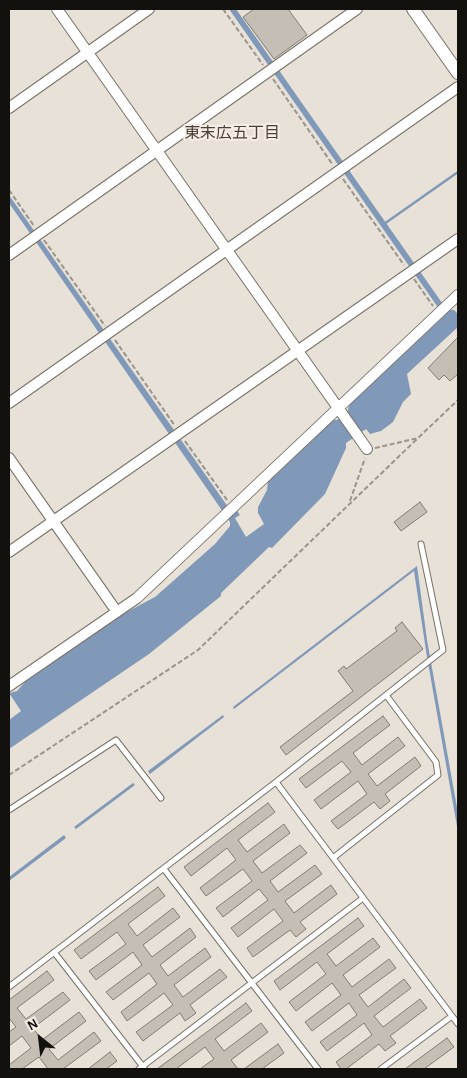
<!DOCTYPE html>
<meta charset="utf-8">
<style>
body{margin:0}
#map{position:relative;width:467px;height:1078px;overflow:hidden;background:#e8e1d7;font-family:"Alegreya Sans",sans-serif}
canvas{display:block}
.frame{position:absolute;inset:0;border:10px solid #13110d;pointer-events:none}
.north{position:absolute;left:15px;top:1013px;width:50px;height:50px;-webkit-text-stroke:4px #f6eee4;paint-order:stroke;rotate:331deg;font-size:14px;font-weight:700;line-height:20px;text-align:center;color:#13110d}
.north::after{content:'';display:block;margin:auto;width:18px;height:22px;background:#13110d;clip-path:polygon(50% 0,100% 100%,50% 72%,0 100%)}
</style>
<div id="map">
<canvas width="467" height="1078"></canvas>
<div class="frame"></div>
<div class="north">N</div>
</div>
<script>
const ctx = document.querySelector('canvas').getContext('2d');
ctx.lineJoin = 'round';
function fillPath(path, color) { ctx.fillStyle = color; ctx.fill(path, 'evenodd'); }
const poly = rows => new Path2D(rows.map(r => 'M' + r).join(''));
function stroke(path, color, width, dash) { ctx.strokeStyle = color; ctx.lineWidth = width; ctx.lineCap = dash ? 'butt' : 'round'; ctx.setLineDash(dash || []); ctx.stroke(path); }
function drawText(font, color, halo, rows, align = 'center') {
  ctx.font = font + ' "Alegreya Sans","Noto Sans JP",sans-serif'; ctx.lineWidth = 4; ctx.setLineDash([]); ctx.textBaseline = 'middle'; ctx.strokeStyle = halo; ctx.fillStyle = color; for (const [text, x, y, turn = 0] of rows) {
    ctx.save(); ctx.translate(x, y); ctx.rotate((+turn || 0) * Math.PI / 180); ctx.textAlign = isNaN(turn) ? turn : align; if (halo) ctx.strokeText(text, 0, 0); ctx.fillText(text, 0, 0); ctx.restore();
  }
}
const water = poly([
 [229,9,236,9,447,310,454,310,458,314,458,327,407,374,411,394,403,402,393,422,381,431,370,434,366,429,346,443,346,448,325,494,272,548,269,547,221,593,221,596,149,654,9,749,9,720,21,711,9,693,17,691,25,682,119,616,155,597,215,544,230,526,230,522,9,203,9,195,233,514,237,511,240,515,235,518,246,537,264,524,258,513,258,507,267,490,268,481,333,420,337,420,347,413,350,403,444,316],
 [417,566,427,640,458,813,458,832,427,657,414,571,234,709,233,707],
 [223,715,224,717,150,774,148,771],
 [133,783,135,785,76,829,74,827],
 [64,835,66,838,9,881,9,877]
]);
const stream = poly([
 [384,224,458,172]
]);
const building = poly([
 [254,9,288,9,307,35,274,59,243,17,254,9],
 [458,337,458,374,450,381,444,375,439,380,428,368,458,337],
 [420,502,427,512,401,531,394,522,420,502],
 [402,622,423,649,286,755,280,747,353,691,338,671,344,666,346,669,397,631,395,628,402,622],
 [383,716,390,725,353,753,362,765,398,737,405,746,368,774,377,786,415,757,421,766,385,794,390,801,380,809,374,802,338,829,331,821,367,794,358,781,321,809,314,800,351,772,342,761,306,788,299,779,383,716],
 [268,803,275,812,238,840,247,852,284,824,290,833,253,861,262,873,300,845,307,853,270,881,278,892,315,865,322,874,285,901,294,913,331,885,337,894,300,922,306,929,296,937,290,930,253,957,247,948,283,921,274,909,238,937,231,928,268,900,259,889,223,917,216,908,252,881,243,869,206,896,200,888,236,860,227,848,191,876,184,867,268,803],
 [158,887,165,896,128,924,137,936,173,908,180,917,143,945,152,957,190,928,196,937,160,965,168,976,205,948,211,957,174,985,183,997,220,969,227,977,190,1005,196,1013,185,1021,180,1013,143,1041,136,1032,173,1005,164,993,127,1021,121,1012,157,984,149,973,113,1000,106,992,142,965,133,952,96,980,89,971,126,944,117,932,81,959,74,950,158,887],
 [358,918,364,926,327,954,336,966,373,938,380,947,343,975,352,987,389,959,396,968,359,995,368,1007,404,979,411,988,374,1016,383,1027,420,999,427,1008,390,1036,396,1043,385,1051,379,1044,346,1069,341,1069,336,1062,372,1035,364,1023,327,1051,320,1042,357,1015,349,1003,312,1031,305,1022,341,995,332,983,296,1011,289,1002,326,974,317,962,280,990,274,981,358,918],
 [47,971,54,980,17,1008,26,1019,63,992,70,1000,33,1028,42,1040,79,1012,86,1021,49,1049,58,1060,94,1032,101,1041,63,1069,48,1069,39,1057,22,1069,9,1069,9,1065,31,1048,22,1036,9,1046,9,1032,16,1027,9,1018,9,1000,47,971],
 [246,1003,252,1011,215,1039,224,1051,261,1023,268,1032,231,1060,238,1069,200,1069,214,1059,205,1047,176,1069,157,1069,246,1003],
 [447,1038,454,1047,424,1069,405,1069,447,1038],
 [278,1044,284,1053,262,1069,244,1069,278,1044],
 [110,1052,117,1061,106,1069,88,1069,110,1052]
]);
const path = poly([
 [223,9,263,65],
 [273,79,333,165],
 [343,179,404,265],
 [9,190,34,226],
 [44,240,105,326],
 [414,279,433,306],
 [115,340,175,426],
 [185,441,227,500],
 [375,448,418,438,458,400],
 [350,501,365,458],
 [9,775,198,650,418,438]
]);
const service = poly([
 [276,782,452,1016,381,1069],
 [9,810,116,740,161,798],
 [333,858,438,775,436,762,386,695],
 [164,869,318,1069],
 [54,952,144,1068],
 [9,987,276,782,443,650,421,544],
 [452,1016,458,1024],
 [139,1069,363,898]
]);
const minor = poly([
 [57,9,367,449],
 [9,108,149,9],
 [9,255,357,9],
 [9,403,458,87],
 [9,458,117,612],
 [9,552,458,239],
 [9,686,137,598,458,295]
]);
const tertiary = poly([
 [413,9,458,73]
]);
const neighbourhoodNames = [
 ["東末広五丁目",232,133]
];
fillPath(water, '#8099b8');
stroke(stream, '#8099b8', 2.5);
fillPath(building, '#c5beb4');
stroke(building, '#827b72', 1);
stroke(service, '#777167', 7);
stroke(minor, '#777167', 12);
stroke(tertiary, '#777167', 14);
stroke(path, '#99948c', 2, [5, 2.5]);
stroke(service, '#fff', 5);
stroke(minor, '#fff', 10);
stroke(tertiary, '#fff', 12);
drawText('16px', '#474139', '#f6eee4', neighbourhoodNames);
</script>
